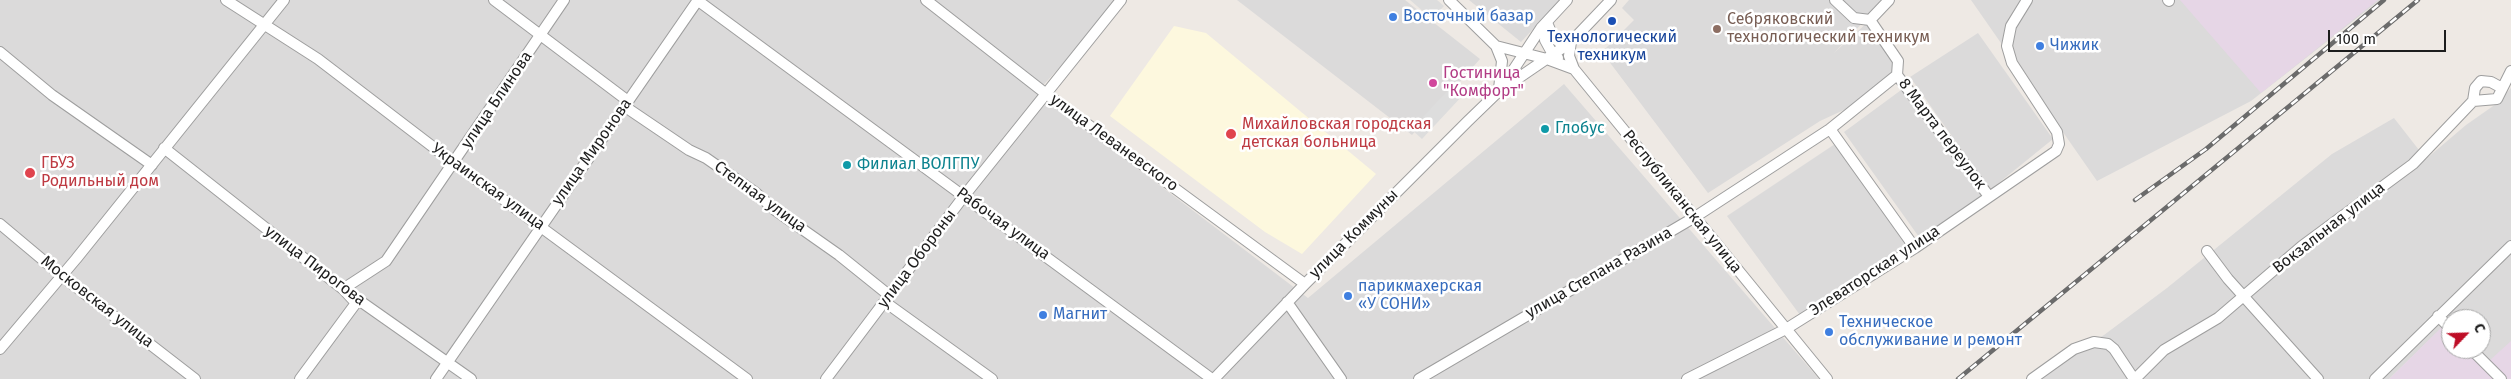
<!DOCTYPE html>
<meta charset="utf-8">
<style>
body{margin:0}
#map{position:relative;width:2511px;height:379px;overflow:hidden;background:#eee9e4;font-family:"Fira Sans",sans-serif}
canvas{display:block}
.north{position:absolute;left:2441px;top:309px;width:50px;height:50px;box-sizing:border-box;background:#fff;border:1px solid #a5a5a5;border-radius:50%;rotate:66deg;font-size:14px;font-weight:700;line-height:20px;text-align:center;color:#1d1d1d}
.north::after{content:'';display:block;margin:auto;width:18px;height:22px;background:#be0d26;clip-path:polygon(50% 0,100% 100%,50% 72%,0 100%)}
.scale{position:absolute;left:2328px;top:30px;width:118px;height:22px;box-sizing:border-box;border:2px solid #1d1d1d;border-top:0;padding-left:6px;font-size:15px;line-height:18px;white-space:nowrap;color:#1d1d1d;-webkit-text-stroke:4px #fff;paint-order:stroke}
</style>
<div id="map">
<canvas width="2511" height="379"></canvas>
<div class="north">С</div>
<div class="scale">100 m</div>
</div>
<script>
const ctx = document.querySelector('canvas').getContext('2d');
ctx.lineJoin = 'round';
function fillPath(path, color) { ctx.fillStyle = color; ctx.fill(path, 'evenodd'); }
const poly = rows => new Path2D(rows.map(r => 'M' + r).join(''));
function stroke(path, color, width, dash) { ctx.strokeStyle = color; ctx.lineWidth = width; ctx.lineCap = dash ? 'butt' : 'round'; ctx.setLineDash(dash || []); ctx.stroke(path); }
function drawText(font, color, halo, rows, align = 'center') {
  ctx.font = font + ' "Fira Sans",sans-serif'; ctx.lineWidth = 5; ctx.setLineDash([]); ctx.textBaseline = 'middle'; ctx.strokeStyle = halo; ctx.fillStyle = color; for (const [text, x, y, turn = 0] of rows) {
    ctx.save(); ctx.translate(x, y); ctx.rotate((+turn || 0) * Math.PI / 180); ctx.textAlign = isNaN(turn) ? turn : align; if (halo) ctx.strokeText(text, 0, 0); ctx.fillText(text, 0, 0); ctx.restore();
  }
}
const residential = poly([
 [0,0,1121,0,1037,92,1308,298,1564,84,1819,379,0,379],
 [1237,0,1405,0,1480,59,1412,135],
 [1469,0,1560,0,1521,42],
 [1629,0,1884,0,1834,53,1870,20,1902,62,1876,92,1859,103,1820,121,1708,193,1602,52,1634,20,1622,8],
 [1971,0,2380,0,2251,101,2097,181],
 [1978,33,2053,139,1990,190,1910,77],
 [1908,85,1912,85,1989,197,1924,244,1844,132],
 [2511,88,2511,379,2494,379,2465,349,2481,349,2481,319,2451,319,2451,334,2443,327,2389,379,2035,379,2081,348,2104,335,2167,288,2332,154,2394,118,2426,159,2466,125,2496,104],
 [1835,144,1916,245,1800,315,1727,216]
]);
const industrial = poly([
 [2180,0,2378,0,2261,93],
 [2443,326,2451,334,2451,349,2465,349,2494,379,2389,379],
 [2511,341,2511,379,2507,379,2489,361]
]);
const education = poly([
 [1174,26,1206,33,1376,174,1302,254,1265,232,1110,116]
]);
const parking = poly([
 [1410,0,1437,0,1444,6,1432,19],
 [1454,84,1464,94,1422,139,1411,129]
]);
const minor = poly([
 [226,0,318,59,454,163,747,379],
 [494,0,628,101],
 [697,0,1212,379],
 [926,0,1045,93,1305,284],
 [1449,0,1496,46,1547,59,1574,69,1827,379],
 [1835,0,1854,18,1870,20],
 [2168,0,2169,1],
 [1870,20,1898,61,1897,75,1988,195],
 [1870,20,1889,0],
 [1547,22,1545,40,1551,51,1558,58],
 [1548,25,1553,37,1560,43,1571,42],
 [1571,42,1569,56,1574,69],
 [1496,46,1502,61,1499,89],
 [0,52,52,95,152,165],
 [1502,87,1541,28,1567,0],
 [2473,101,2475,88,2481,81,2491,82,2502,88],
 [624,106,689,150,706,158,756,193,775,210,839,255,890,296],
 [1830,129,1915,248],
 [164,148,343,289,471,379],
 [0,224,62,276,195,379],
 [2207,251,2228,279,2318,379],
 [885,302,992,379],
 [1287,302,1341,379],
 [2438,316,2451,329],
 [0,349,76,259,284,0],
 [2471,349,2501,379],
 [300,379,356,303,343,289,386,261,564,0],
 [436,379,698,0],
 [826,379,964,196,1121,0],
 [1214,379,1305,284,1468,121,1498,92,1571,42,1611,0],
 [1419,379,1695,217,1830,129,1897,75],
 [1687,379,1786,329,1915,248,2056,151,2059,144,2057,132,2012,63,2007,46,2011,26,2027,0],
 [2032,379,2074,349,2094,342,2108,344,2114,349,2134,379],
 [2135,379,2164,350,2218,318,2302,246,2413,164,2473,101,2497,99,2511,71],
 [2375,379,2511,246]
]);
const rail = poly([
 [2135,200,2206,149,2384,0],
 [1958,379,2418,0]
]);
const markers = [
 [1393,17,5,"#3f7fe0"],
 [1612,21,5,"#1a4fb4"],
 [1717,29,5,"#8d6e63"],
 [2040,46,5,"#3f7fe0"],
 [1433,83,5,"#d1479c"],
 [1545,129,5,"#0f9aa8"],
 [1231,134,6,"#e0444e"],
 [847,165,5,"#0f9aa8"],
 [30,173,6,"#e0444e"],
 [1348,296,5,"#3f7fe0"],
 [1043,315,5,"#3f7fe0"],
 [1829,332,5,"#3f7fe0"]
];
const shopNames = [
 ["Восточный базар",1403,17],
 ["Чижик",2050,46],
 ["парикмахерская",1358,287],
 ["«У СОНИ»",1358,305],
 ["Магнит",1053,315],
 ["Техническое",1839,323],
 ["обслуживание и ремонт",1839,341]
];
const educationNames = [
 ["Себряковский",1727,20],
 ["технологический техникум",1727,38]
];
const transitNames = [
 ["Технологический",1612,38],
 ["техникум",1612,56]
];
const hotelNames = [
 ["Гостиница",1443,74],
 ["\"Комфорт\"",1443,92]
];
const streetNames = [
 ["улица Блинова",497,100,-56],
 ["8 Марта переулок",1942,134,53],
 ["улица Леваневского",1114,143,36],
 ["улица Миронова",592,152,-55],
 ["Украинская улица",488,187,36],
 ["Степная улица",760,197,36],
 ["Республиканская улица",1682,202,51],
 ["Рабочая улица",1003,224,36],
 ["Вокзальная улица",2329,228,-38],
 ["улица Коммуны",1354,234,-45],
 ["улица Обороны",917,259,-53],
 ["улица Пирогова",315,266,37],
 ["Элеваторская улица",1875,271,-33],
 ["улица Степана Разина",1599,273,-30],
 ["Московская улица",97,302,38]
];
const healthNames = [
 ["Михайловская городская",1242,125],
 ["детская больница",1242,143],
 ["ГБУЗ",41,164],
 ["Родильный дом",41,182]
];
const cultureNames = [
 ["Глобус",1555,129],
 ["Филиал ВОЛГПУ",857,165]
];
fillPath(residential, '#dbdada');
fillPath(industrial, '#e6d6e6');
fillPath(education, '#fdf8de');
fillPath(parking, '#ddd');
stroke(minor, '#9e9e9e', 12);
stroke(minor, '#fff', 10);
stroke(rail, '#6b6b6b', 4.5);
stroke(rail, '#fff', 2.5, [8]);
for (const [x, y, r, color] of markers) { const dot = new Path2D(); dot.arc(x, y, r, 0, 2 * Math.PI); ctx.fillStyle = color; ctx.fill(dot); stroke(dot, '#fff', 2); }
drawText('16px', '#366cbe', '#fff', shopNames, 'left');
drawText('16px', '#785e54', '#fff', educationNames, 'left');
drawText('16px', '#164399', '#fff', transitNames);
drawText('16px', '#b23c85', '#fff', hotelNames, 'left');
drawText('16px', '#1d1d1d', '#fff', streetNames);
drawText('16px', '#be3a42', '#fff', healthNames, 'left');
drawText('16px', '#0d838f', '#fff', cultureNames, 'left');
</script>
